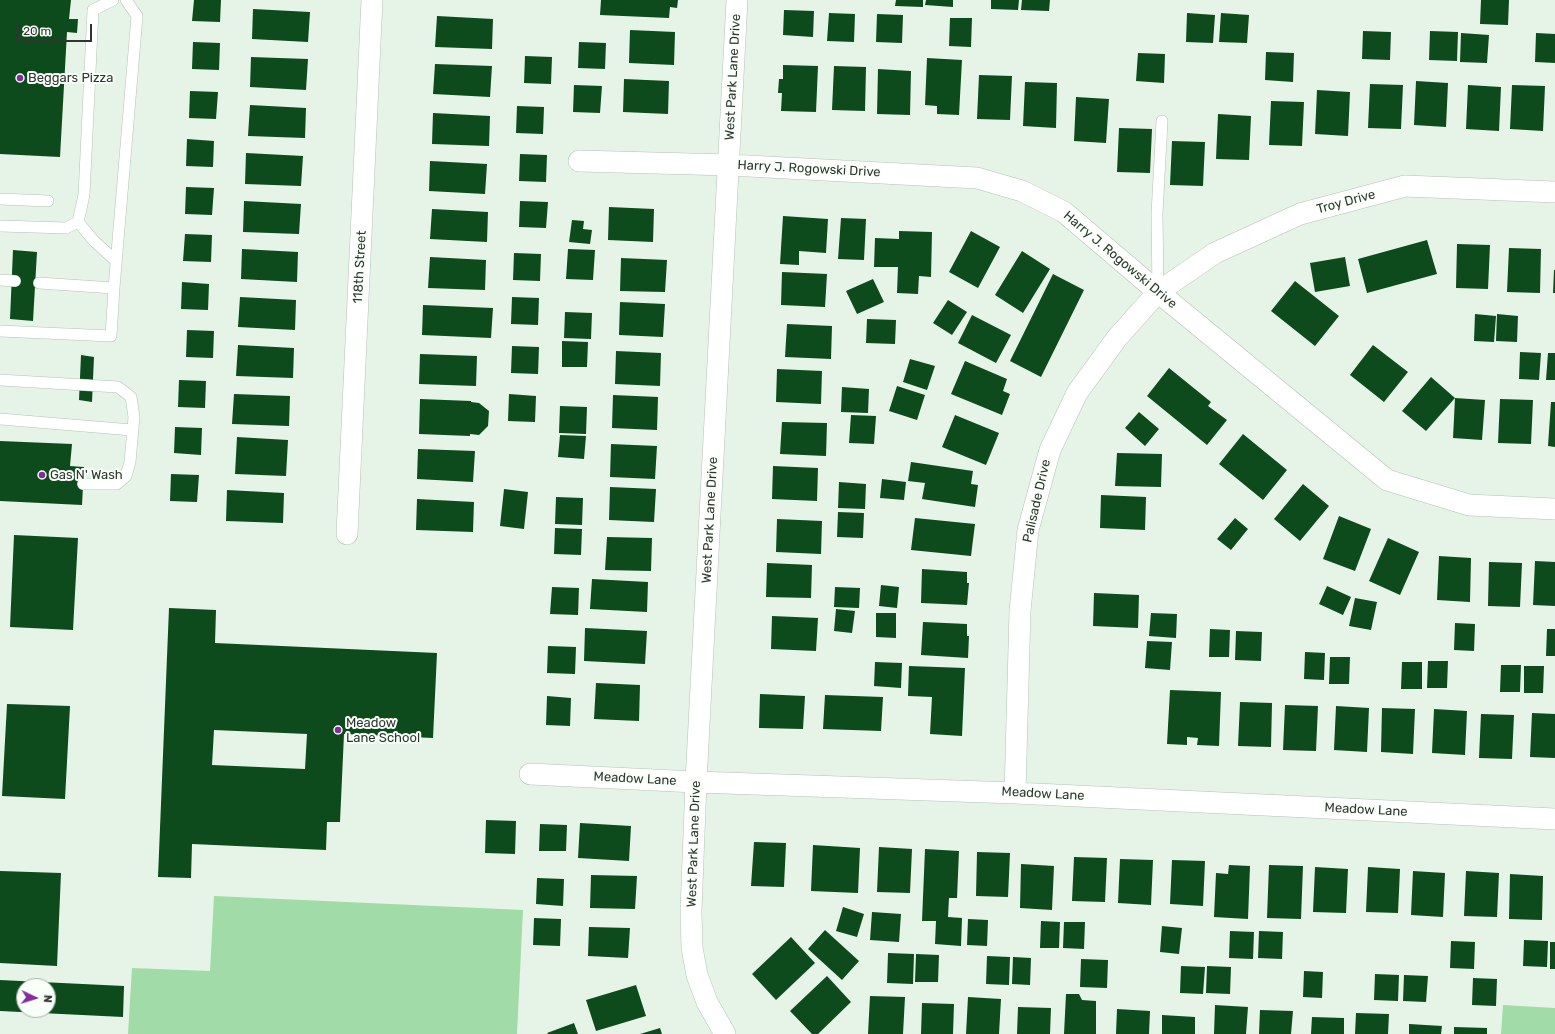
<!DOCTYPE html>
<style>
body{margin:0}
#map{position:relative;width:1555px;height:1034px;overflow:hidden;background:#e6f4e7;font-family:Rubik,sans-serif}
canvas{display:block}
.north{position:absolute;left:16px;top:978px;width:40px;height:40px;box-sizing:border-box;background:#f9fff9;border:1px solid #a9aea9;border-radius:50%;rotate:94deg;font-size:11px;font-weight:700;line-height:16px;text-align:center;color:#303530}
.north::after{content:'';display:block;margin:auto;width:14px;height:18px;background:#822d9b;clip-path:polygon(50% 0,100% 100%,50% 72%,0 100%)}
.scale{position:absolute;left:16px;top:24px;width:76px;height:18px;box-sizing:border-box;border:2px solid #303530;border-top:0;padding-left:5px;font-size:12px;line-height:14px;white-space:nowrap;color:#303530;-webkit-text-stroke:3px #f9fff9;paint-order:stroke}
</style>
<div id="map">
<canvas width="1555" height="1034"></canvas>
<div class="north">N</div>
<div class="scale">20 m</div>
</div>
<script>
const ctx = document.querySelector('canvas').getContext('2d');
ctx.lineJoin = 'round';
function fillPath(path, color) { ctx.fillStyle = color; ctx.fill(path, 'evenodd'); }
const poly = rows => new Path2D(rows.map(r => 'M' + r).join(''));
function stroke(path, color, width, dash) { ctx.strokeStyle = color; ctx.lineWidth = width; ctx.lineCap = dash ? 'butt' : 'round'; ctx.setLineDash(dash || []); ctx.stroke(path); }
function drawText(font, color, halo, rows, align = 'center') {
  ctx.font = font + ' Rubik,sans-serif'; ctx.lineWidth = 4; ctx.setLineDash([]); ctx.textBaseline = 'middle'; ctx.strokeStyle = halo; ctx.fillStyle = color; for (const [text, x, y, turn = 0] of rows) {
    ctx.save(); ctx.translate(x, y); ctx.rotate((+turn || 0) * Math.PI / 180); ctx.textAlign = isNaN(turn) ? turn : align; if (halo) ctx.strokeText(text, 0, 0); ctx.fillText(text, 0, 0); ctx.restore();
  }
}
const green = poly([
 [214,896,523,910,517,1034,128,1034,132,968,210,971],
 [1503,1005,1555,1008,1555,1034,1501,1034]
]);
const building = poly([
 [0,0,71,0,69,19,78,19,77,33,67,32,60,157,0,154],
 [194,0,221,0,220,22,192,21],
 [601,0,678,0,677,8,670,7,669,18,600,15],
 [896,0,923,0,923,7,895,6],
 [926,0,953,0,953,7,925,5],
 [991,0,1019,0,1018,10,991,9],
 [1022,0,1050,0,1049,11,1021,10],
 [1481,0,1509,0,1508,25,1480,24],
 [253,9,310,12,308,42,252,39],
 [784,10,814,11,813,37,783,35],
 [829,13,855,14,854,42,827,41],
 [1187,13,1215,15,1213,43,1186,42],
 [1221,13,1249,15,1247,43,1219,42],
 [877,14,903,15,902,43,876,42],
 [437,16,493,19,492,49,435,47],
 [950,18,972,18,971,47,949,46],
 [630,30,675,32,674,65,629,63],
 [1363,31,1391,32,1390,60,1362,59],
 [1430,31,1458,32,1457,61,1429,60],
 [1461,33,1489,35,1487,63,1460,62],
 [1536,33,1555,34,1555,63,1535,62],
 [193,42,220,43,219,70,192,69],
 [579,42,606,43,605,69,578,68],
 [1266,52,1294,53,1293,82,1265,80],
 [1138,53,1165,54,1164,83,1136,81],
 [525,56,552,57,551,84,524,83],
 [251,57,308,59,306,90,250,87],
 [927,58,962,60,959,115,937,114,937,106,925,105],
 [435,64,492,66,490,97,433,94],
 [783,65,818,66,816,112,781,111,782,93,778,93,779,79,783,79],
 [834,66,866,67,865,111,832,110],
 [878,69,911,71,910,115,877,114],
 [979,75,1012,76,1010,120,977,119],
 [624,79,669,81,668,114,623,112],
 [1416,81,1448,83,1446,127,1414,125],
 [1025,82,1057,83,1056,128,1023,126],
 [1370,84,1403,85,1401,129,1368,128],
 [574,85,602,86,600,113,573,112],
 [1468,85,1501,87,1499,131,1466,129],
 [1512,85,1545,86,1543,131,1510,129],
 [1317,90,1350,92,1348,136,1315,134],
 [190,91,218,92,216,119,189,118],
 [1076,97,1109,99,1106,143,1074,141],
 [1271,101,1304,102,1302,146,1269,145],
 [250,105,306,108,305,138,248,136],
 [517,106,544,107,543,134,516,133],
 [433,113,490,116,489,146,432,144],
 [1218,114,1251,116,1249,160,1216,159],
 [1119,128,1152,129,1150,173,1117,172],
 [187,139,214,141,213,167,186,166],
 [1172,141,1205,142,1203,186,1170,185],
 [246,153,303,156,301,186,245,184],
 [520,154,547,155,546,182,519,181],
 [430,161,487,164,485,194,429,191],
 [186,187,214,188,212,215,185,214],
 [244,201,301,204,299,234,243,232],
 [520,201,548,202,546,228,519,227],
 [609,207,654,209,653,242,608,240],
 [432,209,488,212,487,242,430,239],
 [783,216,828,219,826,253,799,251,799,265,780,264],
 [841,218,866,219,864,260,838,259],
 [572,220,584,221,583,229,592,230,590,244,569,242],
 [899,231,932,232,931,277,919,276,918,294,897,293,898,267,874,267,875,238,899,239],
 [971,231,1000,247,978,288,949,272],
 [185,234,212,235,211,262,183,261],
 [1427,240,1437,274,1367,293,1358,259],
 [1457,244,1490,245,1488,289,1456,288],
 [1509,248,1541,249,1540,293,1507,292],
 [242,249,298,252,297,282,241,279],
 [568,249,595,250,593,280,566,279],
 [13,250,37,252,33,321,10,319],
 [1022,251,1050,269,1023,313,995,295],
 [514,253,541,254,540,281,513,280],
 [430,257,486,260,485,290,428,288],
 [1345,257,1350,286,1315,292,1310,263],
 [621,258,667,260,665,292,620,291],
 [1554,270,1555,270,1555,293,1553,293],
 [782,272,827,274,825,307,781,305],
 [1053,274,1084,290,1041,377,1010,361],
 [873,279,884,302,857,314,846,291],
 [1295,281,1339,316,1315,346,1271,311],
 [182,282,209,284,208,310,181,309],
 [240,297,296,300,295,330,238,327],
 [512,297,539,298,538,325,511,324],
 [948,300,967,312,952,335,933,323],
 [620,302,665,304,663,337,619,335],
 [423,305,493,308,491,338,422,335],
 [565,312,592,313,591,339,564,338],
 [1475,314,1496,316,1494,342,1474,341],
 [1497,314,1518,316,1517,342,1496,341],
 [972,315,1011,335,996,363,958,343],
 [867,319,896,320,895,344,866,343],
 [787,324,832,326,831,359,785,357],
 [187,330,214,331,213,358,186,357],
 [562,341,588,342,587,367,562,367],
 [238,345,294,348,293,378,236,376],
 [1373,345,1408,372,1384,402,1350,375],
 [512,346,539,347,538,374,511,373],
 [616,351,661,353,660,386,615,384],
 [1520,352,1541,353,1539,380,1519,379],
 [1548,353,1555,353,1555,380,1546,380],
 [420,354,477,356,476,386,419,384],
 [81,355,94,357,92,402,79,400],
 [910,359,935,366,927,390,903,382],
 [965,361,1007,379,1003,391,1010,394,1002,415,951,394],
 [1169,368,1211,402,1208,406,1227,420,1207,445,1147,396],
 [777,369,822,371,821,404,776,402],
 [1431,377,1455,398,1426,431,1402,411],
 [179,380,206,381,205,408,178,407],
 [897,386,925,395,917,420,889,411],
 [842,387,869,389,868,413,841,412],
 [234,394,290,396,289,426,232,424],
 [509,394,536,396,535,422,508,421],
 [613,395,658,397,657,430,612,428],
 [1455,398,1485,400,1482,440,1453,438],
 [420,399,471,401,471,402,479,403,489,411,488,426,479,435,470,434,470,436,419,434],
 [1500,399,1533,400,1531,444,1498,443],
 [1551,402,1555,402,1555,447,1548,446],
 [560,406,587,407,586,434,559,433],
 [1139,412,1159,429,1145,446,1125,428],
 [851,415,876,416,874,444,849,443],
 [955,415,999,433,986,465,942,447],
 [782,422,827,423,826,456,780,454],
 [175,427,202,428,201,455,174,453],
 [1243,434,1287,470,1263,500,1219,464],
 [560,435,586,436,584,459,558,457],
 [237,437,288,440,286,476,235,474],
 [0,441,72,444,70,466,84,467,82,505,0,501],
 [611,444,657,446,655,479,610,477],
 [418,449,475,451,473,482,417,479],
 [1117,453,1162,454,1161,487,1115,486],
 [911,462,973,471,971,484,978,485,975,507,922,499,925,483,908,481],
 [773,466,818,468,817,501,772,499],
 [171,474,199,475,197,502,170,501],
 [882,479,906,482,904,500,880,498],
 [839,482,866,484,865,509,838,508],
 [1303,484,1329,506,1300,541,1274,519],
 [610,487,656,489,654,522,609,520],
 [504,489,528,492,524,529,500,526],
 [227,490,284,493,283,523,226,521],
 [1101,495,1146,497,1145,530,1100,528],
 [556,497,583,498,582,525,555,524],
 [417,499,474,502,473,532,416,530],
 [838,512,864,513,863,538,837,537],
 [1339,516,1371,529,1355,571,1323,559],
 [915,518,975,524,971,556,911,550],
 [1235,518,1248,529,1231,550,1217,539],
 [777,519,822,521,821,554,776,552],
 [555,528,582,529,581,555,554,554],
 [14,535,78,538,73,630,10,627],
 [607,537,652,538,651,571,605,570],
 [1388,538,1419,552,1400,595,1369,581],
 [1439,556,1471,558,1470,602,1437,600],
 [1535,561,1555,562,1555,606,1533,605],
 [1489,562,1522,563,1520,607,1488,606],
 [767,563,812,565,811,598,766,597],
 [922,569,967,572,967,583,969,583,967,605,921,603],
 [592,579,648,582,647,612,590,609],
 [881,585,899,587,897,608,879,606],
 [1327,586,1351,597,1343,615,1319,604],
 [552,587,579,588,578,615,550,614],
 [835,587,860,588,859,608,834,607],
 [1094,593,1139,595,1138,628,1093,626],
 [1355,598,1377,602,1371,630,1349,626],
 [169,608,216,610,215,643,437,653,433,738,344,734,340,822,327,822,326,850,192,844,191,878,158,877],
 [214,730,307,734,305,769,212,765],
 [836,609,855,611,852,633,834,631],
 [876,613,896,613,896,638,876,637],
 [1151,613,1177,614,1176,638,1149,636],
 [772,616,818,618,816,651,771,649],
 [923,622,967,624,967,636,969,636,968,658,921,655],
 [1455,623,1475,624,1474,651,1454,650],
 [585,628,647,631,645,664,584,661],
 [1210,629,1230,630,1229,657,1209,657],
 [1547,629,1555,629,1555,656,1546,656],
 [1236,631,1262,632,1261,661,1235,660],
 [1147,641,1172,642,1170,670,1145,668],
 [548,646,576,647,575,674,547,673],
 [1305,652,1325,653,1324,680,1304,679],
 [1330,657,1350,657,1349,684,1329,684],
 [1428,661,1448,661,1447,688,1427,688],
 [875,662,902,663,901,688,874,686],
 [1402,662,1422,662,1422,689,1401,689],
 [1501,665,1521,665,1520,692,1500,692],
 [909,666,965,668,962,736,930,734,932,697,908,696],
 [1524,666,1544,666,1543,693,1524,693],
 [596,683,640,685,639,721,594,719],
 [1170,690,1221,692,1219,746,1197,745,1198,738,1187,737,1187,745,1167,744],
 [760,694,805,696,803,729,759,728],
 [825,695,883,697,881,731,823,729],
 [547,696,571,698,570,726,546,725],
 [1240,702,1272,703,1271,747,1238,746],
 [7,704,70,706,65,799,2,796],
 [1285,705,1318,706,1316,751,1283,750],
 [1336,706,1369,708,1367,752,1334,750],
 [1382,708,1415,709,1413,754,1381,752],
 [1434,709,1467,711,1465,755,1432,753],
 [1532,713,1555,714,1555,758,1530,757],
 [1481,714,1514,715,1512,759,1479,758],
 [486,820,516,821,515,854,485,853],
 [580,823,631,826,629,861,578,858],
 [540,824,567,825,566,851,539,851],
 [754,842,786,843,784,887,751,886],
 [813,845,860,848,858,893,811,891],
 [879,847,912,849,910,893,877,892],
 [925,849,959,851,957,898,949,898,948,917,962,918,961,946,935,944,936,921,922,921],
 [977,852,1010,853,1008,897,976,896],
 [1074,857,1107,858,1105,902,1072,901],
 [1120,859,1153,860,1151,905,1118,903],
 [1172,860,1205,861,1203,906,1170,904],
 [1021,864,1054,866,1052,910,1020,908],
 [1229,865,1250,866,1248,919,1214,917,1216,873,1228,874],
 [1269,865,1303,866,1301,919,1267,918],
 [1315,867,1348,869,1346,913,1313,912],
 [1368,867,1400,869,1398,913,1366,912],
 [0,871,61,873,57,966,0,963],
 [1413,871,1445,873,1443,917,1411,915],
 [1466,871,1499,873,1497,917,1464,916],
 [1510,874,1543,876,1542,920,1509,919],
 [591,875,637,876,635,909,590,908],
 [537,878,564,879,563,906,536,904],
 [843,907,864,914,857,937,836,931],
 [872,912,901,914,899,942,870,940],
 [534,918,561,919,560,946,533,945],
 [968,919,988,920,987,946,967,945],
 [1041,921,1060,922,1059,948,1040,948],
 [1064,922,1085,922,1084,949,1063,948],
 [1162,926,1182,928,1179,954,1160,952],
 [589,927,630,928,628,958,588,956],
 [825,930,859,961,842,980,808,949],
 [1230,931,1254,932,1253,959,1229,958],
 [1259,931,1283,932,1282,959,1258,958],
 [791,937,815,963,776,1000,752,974],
 [1524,940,1548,941,1547,967,1523,966],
 [1451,941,1475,942,1474,969,1450,968],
 [1550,942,1555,942,1555,969,1550,969],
 [888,953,914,954,913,984,887,983],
 [916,954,939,955,938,982,915,982],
 [987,956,1010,957,1009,985,986,984],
 [1013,957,1031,958,1030,985,1012,984],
 [1081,959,1108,960,1107,988,1080,987],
 [1181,966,1205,967,1203,994,1180,993],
 [1207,966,1231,967,1230,994,1206,993],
 [1304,971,1323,972,1322,998,1303,997],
 [1375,974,1399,975,1398,1001,1374,1000],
 [1404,975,1428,976,1426,1002,1403,1001],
 [827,976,851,1002,818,1034,812,1034,790,1011],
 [1473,978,1497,979,1496,1006,1472,1005],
 [0,980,124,986,123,1017,0,1011],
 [24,986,48,986,48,1010,24,1010],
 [636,985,646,1016,596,1031,586,1000],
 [1066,994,1079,994,1082,1000,1096,1001,1096,1034,1064,1034],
 [870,996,905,997,903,1034,868,1034],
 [968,997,1001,999,999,1034,966,1034],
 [922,1003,954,1004,953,1034,921,1034],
 [1215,1005,1248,1007,1246,1034,1214,1034],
 [1018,1007,1051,1008,1050,1034,1017,1034],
 [1117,1009,1150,1011,1149,1034,1116,1034],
 [1260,1010,1293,1011,1291,1034,1259,1034],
 [1356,1013,1389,1014,1388,1034,1355,1034],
 [1162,1015,1195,1017,1195,1034,1162,1034],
 [1312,1017,1344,1018,1344,1034,1311,1034],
 [574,1023,578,1034,548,1034,547,1033],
 [1409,1024,1442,1026,1441,1034,1409,1034],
 [1454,1027,1487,1028,1487,1034,1454,1034],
 [660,1028,662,1034,640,1034]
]);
const lane = poly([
 [0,199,48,201],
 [78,222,94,241,116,261],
 [0,226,66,228,78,222,84,195,93,10,113,0],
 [0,280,15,281],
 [39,283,114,288],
 [1158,291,1157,214,1162,121],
 [0,331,111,336,114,288,137,16,126,0],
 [0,380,118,387,131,397,134,417,130,462,126,476,117,484,83,484],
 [0,419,132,430]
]);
const street = poly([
 [579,161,729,165,977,178,1022,191,1064,212,1158,292,1387,480,1469,505,1555,509],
 [347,534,372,0],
 [530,774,696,782,1015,793,1555,819],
 [1015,793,1020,611,1028,530,1050,450,1077,393,1117,338,1158,292,1215,253,1300,214,1405,186,1555,192],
 [725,1034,707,1002,697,975,692,948,691,911,696,782,737,0]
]);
const markers = [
 [20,78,4,"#822d9b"],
 [42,475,4,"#822d9b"],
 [338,730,4,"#822d9b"]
];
const streetNames = [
 ["West Park Lane Drive",733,77,-87],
 ["Harry J. Rogowski Drive",809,169,3],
 ["Troy Drive",1346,202,-15],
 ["Harry J. Rogowski Drive",1120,260,40],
 ["118th Street",360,267,-87],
 ["Palisade Drive",1037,501,-77],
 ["West Park Lane Drive",710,520,-87],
 ["Meadow Lane",635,779,3],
 ["Meadow Lane",1043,794,3],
 ["Meadow Lane",1366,810,3],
 ["West Park Lane Drive",694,844,-88]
];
const poiNames = [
 ["Beggars Pizza",28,78],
 ["Gas N' Wash",50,475],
 ["Meadow",346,723],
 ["Lane School",346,738]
];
fillPath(green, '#a1dba7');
fillPath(building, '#0d4a1c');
stroke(lane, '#b4c2b5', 12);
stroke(street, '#b4c2b5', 22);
stroke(lane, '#fff', 11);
stroke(street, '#fff', 21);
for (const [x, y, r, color] of markers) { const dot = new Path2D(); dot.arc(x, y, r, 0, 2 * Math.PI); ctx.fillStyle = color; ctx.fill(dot); stroke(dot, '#f9fff9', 1.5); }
drawText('13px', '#303530', '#f9fff9', streetNames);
drawText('13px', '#303530', '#f9fff9', poiNames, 'left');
</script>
